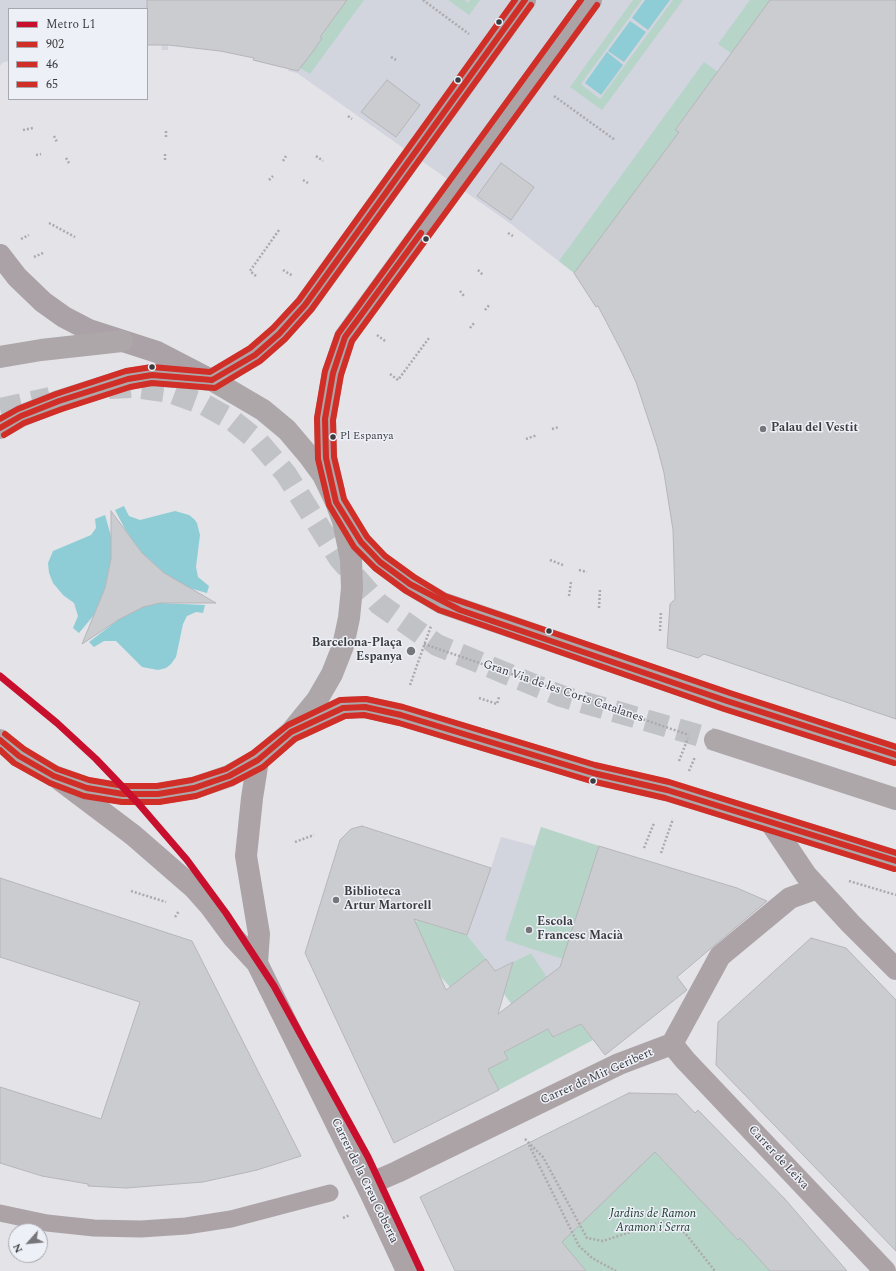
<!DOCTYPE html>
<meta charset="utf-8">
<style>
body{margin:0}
#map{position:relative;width:896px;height:1271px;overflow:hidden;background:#e3e3e8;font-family:Spectral,serif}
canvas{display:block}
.legend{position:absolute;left:8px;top:8px;width:140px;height:92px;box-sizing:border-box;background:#eef0f8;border:1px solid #a6a8ae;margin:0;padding:5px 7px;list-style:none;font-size:12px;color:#3b3c3f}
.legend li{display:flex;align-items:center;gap:8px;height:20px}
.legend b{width:20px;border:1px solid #a6a8ae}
.north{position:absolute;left:8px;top:1223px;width:40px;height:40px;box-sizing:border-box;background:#eef0f8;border:1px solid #a6a8ae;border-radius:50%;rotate:243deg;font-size:11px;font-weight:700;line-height:16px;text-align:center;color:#3b3c3f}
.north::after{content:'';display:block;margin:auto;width:14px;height:18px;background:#76767a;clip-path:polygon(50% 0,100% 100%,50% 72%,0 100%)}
</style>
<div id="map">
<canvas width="896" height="1271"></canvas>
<ul class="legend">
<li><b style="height:5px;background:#c8102e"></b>Metro L1</li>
<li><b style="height:5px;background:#d02e26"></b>902</li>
<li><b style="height:5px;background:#d02e26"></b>46</li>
<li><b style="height:5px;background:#d02e26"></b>65</li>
</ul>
<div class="north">N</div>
</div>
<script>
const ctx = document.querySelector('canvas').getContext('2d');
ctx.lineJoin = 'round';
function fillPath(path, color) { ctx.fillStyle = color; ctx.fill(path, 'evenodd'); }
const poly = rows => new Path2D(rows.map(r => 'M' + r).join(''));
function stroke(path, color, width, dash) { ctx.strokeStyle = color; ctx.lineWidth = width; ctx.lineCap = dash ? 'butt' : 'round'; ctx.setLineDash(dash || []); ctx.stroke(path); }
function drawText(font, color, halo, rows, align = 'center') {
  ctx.font = font + ' Spectral,serif'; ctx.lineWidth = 3; ctx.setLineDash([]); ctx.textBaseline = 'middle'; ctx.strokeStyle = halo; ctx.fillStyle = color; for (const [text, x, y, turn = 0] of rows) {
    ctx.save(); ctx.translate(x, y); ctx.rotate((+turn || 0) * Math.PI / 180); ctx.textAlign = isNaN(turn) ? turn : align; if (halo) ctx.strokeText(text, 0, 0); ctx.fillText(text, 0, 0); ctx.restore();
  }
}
const built = poly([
 [0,0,896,0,896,719,704,654,698,658,667,648,670,604,675,599,674,563,673,530,664,473,657,446,636,382,623,354,598,306,596,307,574,273,511,224,297,73,288,71,289,69,255,61,254,58,220,51,168,45,168,50,162,50,161,45,147,45,147,9,9,9,9,61,2,63,0,66],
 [541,827,682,873,546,978,531,953,495,971,467,935,419,921,405,922,491,868,501,837,535,846]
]);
const green = poly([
 [347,0,364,0,310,74,300,68,317,46,322,38,321,36],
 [448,0,465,0,468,3,470,0,480,0,469,15],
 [633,0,642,0,581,84,600,99,673,0,683,0,602,110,570,87],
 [750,0,770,0,731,53,718,44],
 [704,62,718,72,675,129,679,132,574,273,559,261],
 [541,827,599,846,563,959,505,940],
 [419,921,467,935,486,959,450,987,440,976,420,934,404,923],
 [531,953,555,990,515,1009,504,994,513,962],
 [581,1024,593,1040,499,1090,488,1069,508,1059,504,1052,548,1029,554,1037],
 [541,1137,554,1165,655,1152,738,1240,741,1237,770,1271,586,1271,563,1245,515,1149]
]);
const water = poly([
 [645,0,670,0,648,30,632,18],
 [630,21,646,32,624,62,608,51],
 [607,52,623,65,601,95,585,83],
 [124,506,129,516,140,520,175,511,189,515,194,519,197,523,200,535,196,567,198,577,209,586,207,593,189,588,164,573,142,553,126,531,115,510],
 [105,515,111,536,111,559,105,588,94,615,79,633,73,628,78,616,74,603,63,595,53,583,49,573,48,563,53,551,91,535,96,528,95,519],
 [160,603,205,605,203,613,196,612,187,616,183,624,176,657,171,664,166,668,158,670,142,667,116,641,104,641,94,647,89,642,118,620,143,607]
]);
const building = poly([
 [147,0,347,0,320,37,322,38,314,50,298,71,253,60,254,58,220,51,168,45,147,45,147,0],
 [770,0,896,0,896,719,704,654,698,658,667,648,670,604,675,599,674,563,673,530,664,473,657,446,636,382,623,354,598,306,596,307,574,273,679,132,675,130,770,0],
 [387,80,420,105,396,137,361,112,387,80],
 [501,163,534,187,511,220,477,196,501,163],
 [111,511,142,553,164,573,216,603,160,603,143,607,118,620,82,644,105,588,111,559,111,511],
 [362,826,491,868,467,935,414,919,446,990,486,959,495,971,513,962,498,1014,560,967,599,846,737,888,767,901,677,977,687,990,605,1055,581,1024,553,1037,548,1029,504,1052,508,1059,488,1069,499,1090,394,1143,305,953,340,840,351,829,362,826],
 [0,878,192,941,301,1156,257,1170,203,1182,126,1188,88,1186,88,1184,42,1176,0,1163,0,1087,101,1119,140,1002,0,957,0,878],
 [811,938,846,948,896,1000,896,1251,716,1065,718,1022,811,938],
 [629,1093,677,1094,695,1113,698,1110,784,1198,847,1271,770,1271,740,1238,738,1240,655,1152,562,1242,586,1271,455,1271,420,1197,629,1093]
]);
const primaryTunnel = poly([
 [109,388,134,387,170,392,205,405,232,420,258,441,286,474,339,558,379,604,437,645,561,696,715,740],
 [0,409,50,398]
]);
const path = poly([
 [423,0,469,34],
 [391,57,396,60],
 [554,96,615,140],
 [348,116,352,119],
 [23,130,33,128],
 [54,136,57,142],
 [166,137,166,131],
 [36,155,41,154],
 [316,156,323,161],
 [66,158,69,163],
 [165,160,165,154],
 [283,161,286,156],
 [269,180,273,176],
 [303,180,308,183],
 [49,223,75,237],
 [508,233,513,236],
 [21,239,29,235],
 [34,257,43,253],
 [283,270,293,276],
 [478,270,483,275],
 [256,276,250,271,279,230],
 [460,291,464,296],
 [485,310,490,304],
 [470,328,474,323],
 [377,335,385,341],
 [390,374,398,380,429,338],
 [552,429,559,427],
 [526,439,537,435],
 [550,560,563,565],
 [579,570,587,572],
 [569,596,571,582],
 [599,608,600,589],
 [660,631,661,611],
 [424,644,689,735],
 [410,685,431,626],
 [479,698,497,704,499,697],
 [679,761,688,738],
 [689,771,695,757],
 [295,842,314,835],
 [644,848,654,823],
 [661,853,673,819],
 [849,881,896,895],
 [131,891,166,902],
 [175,917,179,911],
 [525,1139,543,1157,587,1238,603,1241,664,1221,685,1233,715,1271],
 [529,1145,579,1246,592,1258,616,1271],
 [343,1218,350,1215]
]);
const pedestrian = poly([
 [0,1213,47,1223,94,1228,141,1229,186,1226,231,1219,330,1193]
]);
const minor = poly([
 [771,823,806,875,850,923,896,969],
 [672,1044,685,1060,885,1271],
 [367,1185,397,1172,619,1064,672,1044,720,956,790,898,818,888]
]);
const tertiary = poly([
 [212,380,255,355,279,334,305,305,525,0],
 [334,491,326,458,325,419,333,373,345,337,591,0],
 [60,780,133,835,194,888,210,906,233,937,257,963,370,1192,407,1271],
 [257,963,259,934,246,856,252,798,258,760]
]);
const secondary = poly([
 [0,255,17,277,43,302,64,317,89,330,157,352,211,380]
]);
const primary = poly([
 [0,357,41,350,122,341],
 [0,428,21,416,59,401,128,379,152,375,212,380,263,410,287,430,309,456,323,475,336,502,343,521,351,559,352,588,349,618,343,646,332,674,317,700,291,732,258,760,229,776,194,788,158,794,123,794,87,788,54,776,19,756,0,740],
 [346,520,361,542,380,562,410,584,442,603,727,701,896,755],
 [298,729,343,708,365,707,401,715,593,773,667,790,896,861],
 [715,740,896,799]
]);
const bus1 = poly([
 [421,233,345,337,333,373,325,419,326,458,336,502,361,542,380,562,410,584,460,610,727,701,896,755],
 [212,380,255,355,279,334,305,305,525,0],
 [0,428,21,416,59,401,128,379,152,375,212,380],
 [0,740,19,756,54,776,87,788,123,794,158,794,194,788,229,776,258,760,291,732,343,708,365,707,401,715,593,773,667,790,896,861]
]);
const bus2 = poly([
 [581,0,338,334,325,371,317,418,318,459,329,505,354,547,375,568,406,591,439,610,724,709,894,763],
 [4,435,24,423,62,409,130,387,152,383,215,388,260,361,285,339,311,310,531,5],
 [0,750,14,763,50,783,84,796,122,802,159,802,196,796,232,783,263,767,295,739,345,716,364,715,399,723,591,781,665,798,894,869]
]);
const bus3 = poly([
 [597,5,352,341,341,375,333,420,334,457,344,499,367,537,385,556,414,577,445,596,730,693,896,747],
 [0,419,18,409,56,394,126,371,152,367,210,372,250,348,273,328,299,300,515,0],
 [5,734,24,749,57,769,89,780,124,786,157,786,192,780,226,769,253,753,288,725,340,700,366,699,403,707,595,765,669,782,896,853]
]);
const metro1 = poly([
 [0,676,57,723,96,759,138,803,187,860,226,913,274,986,368,1157,421,1271]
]);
const markers = [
 [499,22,3.5,"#3b3c3f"],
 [458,80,3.5,"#3b3c3f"],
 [426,239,3.5,"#3b3c3f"],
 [152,367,3.5,"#3b3c3f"],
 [763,429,4,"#76767a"],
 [333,437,3.5,"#3b3c3f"],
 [549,631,3.5,"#3b3c3f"],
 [411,651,5,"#76767a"],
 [593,781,3.5,"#3b3c3f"],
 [336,900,4,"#76767a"],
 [529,930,4,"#76767a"]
];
const busNames = [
 ["Pl Espanya",340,437]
];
const poiNames = [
 ["Palau del Vestit",771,429],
 ["Barcelona-Plaça",402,644,"right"],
 ["Espanya",402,658,"right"],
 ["Biblioteca",344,893],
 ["Artur Martorell",344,907],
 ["Escola",537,923],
 ["Francesc Macià",537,937]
];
const streetNames = [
 ["Gran Via de les Corts Catalanes",563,692,19],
 ["Carrer de Mir Geribert",597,1077,-24],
 ["Carrer de Leiva",778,1158,47],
 ["Carrer de la Creu Coberta",364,1181,64]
];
const parkNames = [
 ["Jardins de Ramon",653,1215],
 ["Aramon i Serra",653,1229]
];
fillPath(built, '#d2d4de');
fillPath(green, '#b6d5c8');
fillPath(water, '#8ecdd6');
fillPath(building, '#cbcccf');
stroke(building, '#b6b6ba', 1);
stroke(primaryTunnel, '#c1c2c6', 22, [22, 11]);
stroke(path, '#ada9ac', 2.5, [2, 2]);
stroke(pedestrian, '#aca3a7', 17);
stroke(minor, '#aca3a7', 22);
stroke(tertiary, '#aca3a7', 22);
stroke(secondary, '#aaa2a6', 22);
stroke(primary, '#ada7a9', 22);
stroke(bus1, '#d02e26', 6);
stroke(bus2, '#d02e26', 6);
stroke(bus3, '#d02e26', 6);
stroke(metro1, '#c8102e', 7);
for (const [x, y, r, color] of markers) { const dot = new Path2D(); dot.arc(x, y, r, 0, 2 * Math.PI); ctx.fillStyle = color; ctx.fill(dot); stroke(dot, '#eef0f8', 1.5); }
drawText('11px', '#3b3c3f', '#eef0f8', busNames, 'left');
drawText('bold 12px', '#3b3c3f', '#eef0f8', poiNames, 'left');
drawText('12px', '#3b3c3f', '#eef0f8', streetNames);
drawText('italic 12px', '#163729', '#eef0f8', parkNames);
</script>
